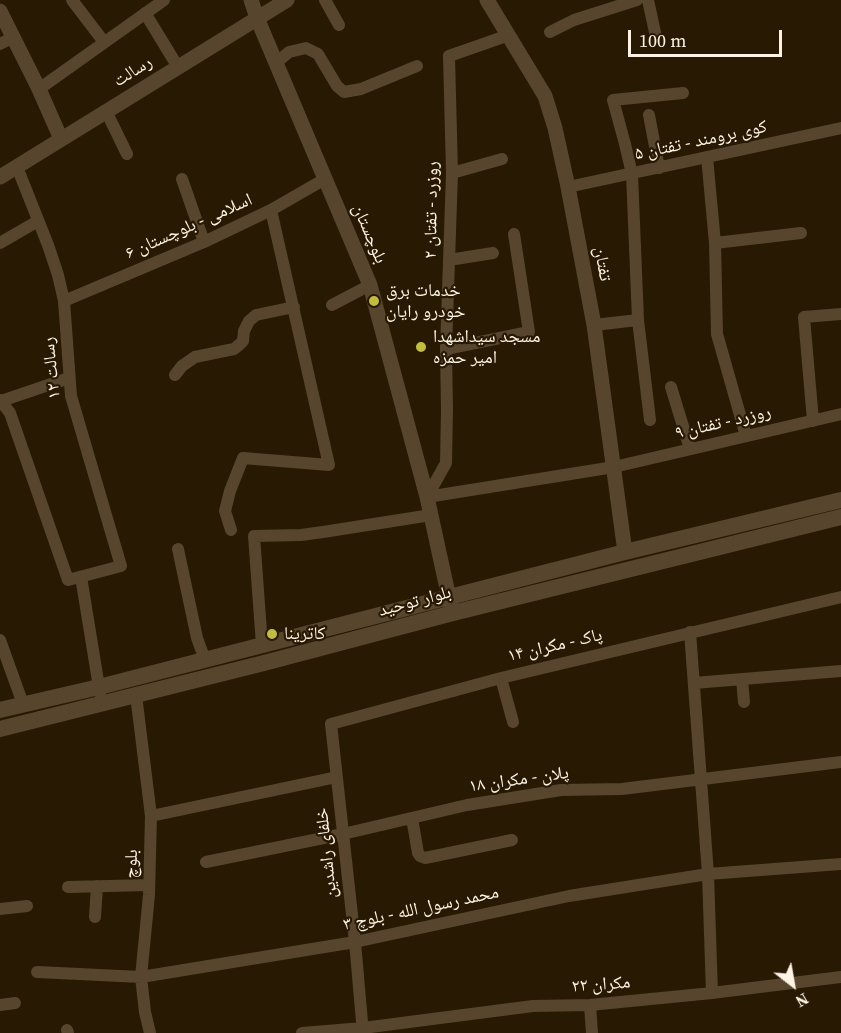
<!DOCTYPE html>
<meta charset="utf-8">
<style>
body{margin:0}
#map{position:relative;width:841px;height:1033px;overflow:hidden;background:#281902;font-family:"Source Serif 4",serif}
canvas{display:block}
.north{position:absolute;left:763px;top:955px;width:60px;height:60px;-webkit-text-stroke:4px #281902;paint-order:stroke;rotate:149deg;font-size:16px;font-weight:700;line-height:24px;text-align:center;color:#fef3e5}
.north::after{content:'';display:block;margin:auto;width:21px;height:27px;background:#fef3e5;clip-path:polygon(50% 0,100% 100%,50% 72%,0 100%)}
.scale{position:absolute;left:628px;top:30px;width:154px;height:27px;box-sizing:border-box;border:3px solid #fef3e5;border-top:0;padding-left:8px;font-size:18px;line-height:21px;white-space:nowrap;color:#fef3e5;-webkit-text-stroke:4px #281902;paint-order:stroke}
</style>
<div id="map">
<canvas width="841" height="1033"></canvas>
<div class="north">N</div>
<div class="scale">100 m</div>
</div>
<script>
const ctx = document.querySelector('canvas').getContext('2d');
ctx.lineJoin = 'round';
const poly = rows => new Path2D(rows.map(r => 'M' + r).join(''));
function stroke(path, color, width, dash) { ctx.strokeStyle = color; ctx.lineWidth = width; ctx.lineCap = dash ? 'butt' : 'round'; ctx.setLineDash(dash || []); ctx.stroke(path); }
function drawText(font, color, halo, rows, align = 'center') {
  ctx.font = font + ' "Source Serif 4","Noto Naskh Arabic",serif'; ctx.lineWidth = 4.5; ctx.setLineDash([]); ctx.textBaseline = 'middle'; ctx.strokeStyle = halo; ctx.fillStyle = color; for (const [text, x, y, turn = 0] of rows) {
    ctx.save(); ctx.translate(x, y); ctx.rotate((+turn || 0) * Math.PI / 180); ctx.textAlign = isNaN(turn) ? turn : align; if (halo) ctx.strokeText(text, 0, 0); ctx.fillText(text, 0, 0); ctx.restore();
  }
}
const minor = poly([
 [72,0,104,42],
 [325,0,339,25],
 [648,0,656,37],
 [145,13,178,67],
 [550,32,574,20,637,0],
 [0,44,14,37],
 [276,63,289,52,306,48,318,54,337,86,344,92,361,89,417,66],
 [39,89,164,0],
 [106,111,127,154],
 [649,115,659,168],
 [707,157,715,243,801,233],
 [452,173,502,159],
 [182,179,204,242],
 [568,187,841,128],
 [0,243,38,221],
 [715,243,717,334,746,436],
 [449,260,493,253],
 [64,301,204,242,271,210,325,179],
 [332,305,370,285],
 [638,320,650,420],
 [594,325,638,320,632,174,625,144,613,100,683,93],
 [446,349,529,332,514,234],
 [175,375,182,366,195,357,234,349,239,345,243,341,244,331,249,321,256,315,294,307],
 [671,387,690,449],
 [0,400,10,413,68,580,121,566,71,396,64,301,58,275,48,245,17,167],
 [1,401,69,378],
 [813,421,804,317,841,314],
 [427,497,446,463,447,410,446,349,452,173,449,56,509,35],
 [427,497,614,467,841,414],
 [231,530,225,511,230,491,243,458,329,465,271,210],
 [178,549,197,638,205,660],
 [81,577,100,693],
 [690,632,708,874,712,993],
 [0,640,23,704],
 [262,645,254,536,301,535,323,532,431,515],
 [501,678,513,722],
 [742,679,744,702],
 [694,683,841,671],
 [136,695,151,816,149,895,141,977,145,1012,150,1033],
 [151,816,337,777],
 [412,818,418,853,420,856,425,858,512,840],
 [206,862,343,834,467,805,561,790,622,789,841,762],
 [68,887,149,885],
 [0,909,27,906],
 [95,917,97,886],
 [37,972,141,977,355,942,569,896,708,874,841,864],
 [0,1005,15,1003],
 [590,1005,592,1033],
 [67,1030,68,1033],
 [302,1033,363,1028,533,1006,590,1005,712,993,841,977],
 [363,1033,355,942,331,724,501,678,841,597]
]);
const tertiary = poly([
 [251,0,257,18,370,285,427,497,451,607],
 [487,0,545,96,555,128,568,187,594,325,625,552],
 [0,11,39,89,61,139],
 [0,177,287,0]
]);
const secondary = poly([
 [0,710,99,687,625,552,841,500],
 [0,729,264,663,453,613,841,517]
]);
const markers = [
 [374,301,6,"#c3bd3f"],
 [421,347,6,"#c3bd3f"],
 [272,634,6,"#c3bd3f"]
];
const streetNames = [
 ["رسالت",133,72,-32],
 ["کوی برومند - تفتان ۵",701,141,-12],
 ["روزرد - تفتان ۲",432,210,-89],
 ["اسلامی - بلوچستان ۶",189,227,-24],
 ["بلوچستان",369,234,67],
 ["تفتان",602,264,80],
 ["رسالت ۱۲",52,368,-96],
 ["روزرد - تفتان ۹",723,423,-13],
 ["بلوار توحید",415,602,-15],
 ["پاک - مکران ۱۴",555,646,-13],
 ["پلان - مکران ۱۸",519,780,-8],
 ["خلفای راشدین",327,853,-96],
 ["بلوچ",132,864,-88],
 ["محمد رسول الله - بلوچ ۳",421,909,-12],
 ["مکران ۲۲",601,985,-4]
];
const poiNames = [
 ["خدمات برق",386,291],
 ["خودرو رایان",386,312],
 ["مسجد سیداشهدا",433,337],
 ["امیر حمزه",433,358],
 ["کاترینا",284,634]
];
stroke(minor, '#57452e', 12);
stroke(tertiary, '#57452e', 15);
stroke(secondary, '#57452e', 16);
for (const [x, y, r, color] of markers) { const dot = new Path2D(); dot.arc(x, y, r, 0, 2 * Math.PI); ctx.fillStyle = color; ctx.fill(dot); stroke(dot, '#281902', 2); }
drawText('18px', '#fef3e5', '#281902', streetNames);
drawText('18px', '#fef3e5', '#281902', poiNames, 'left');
</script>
